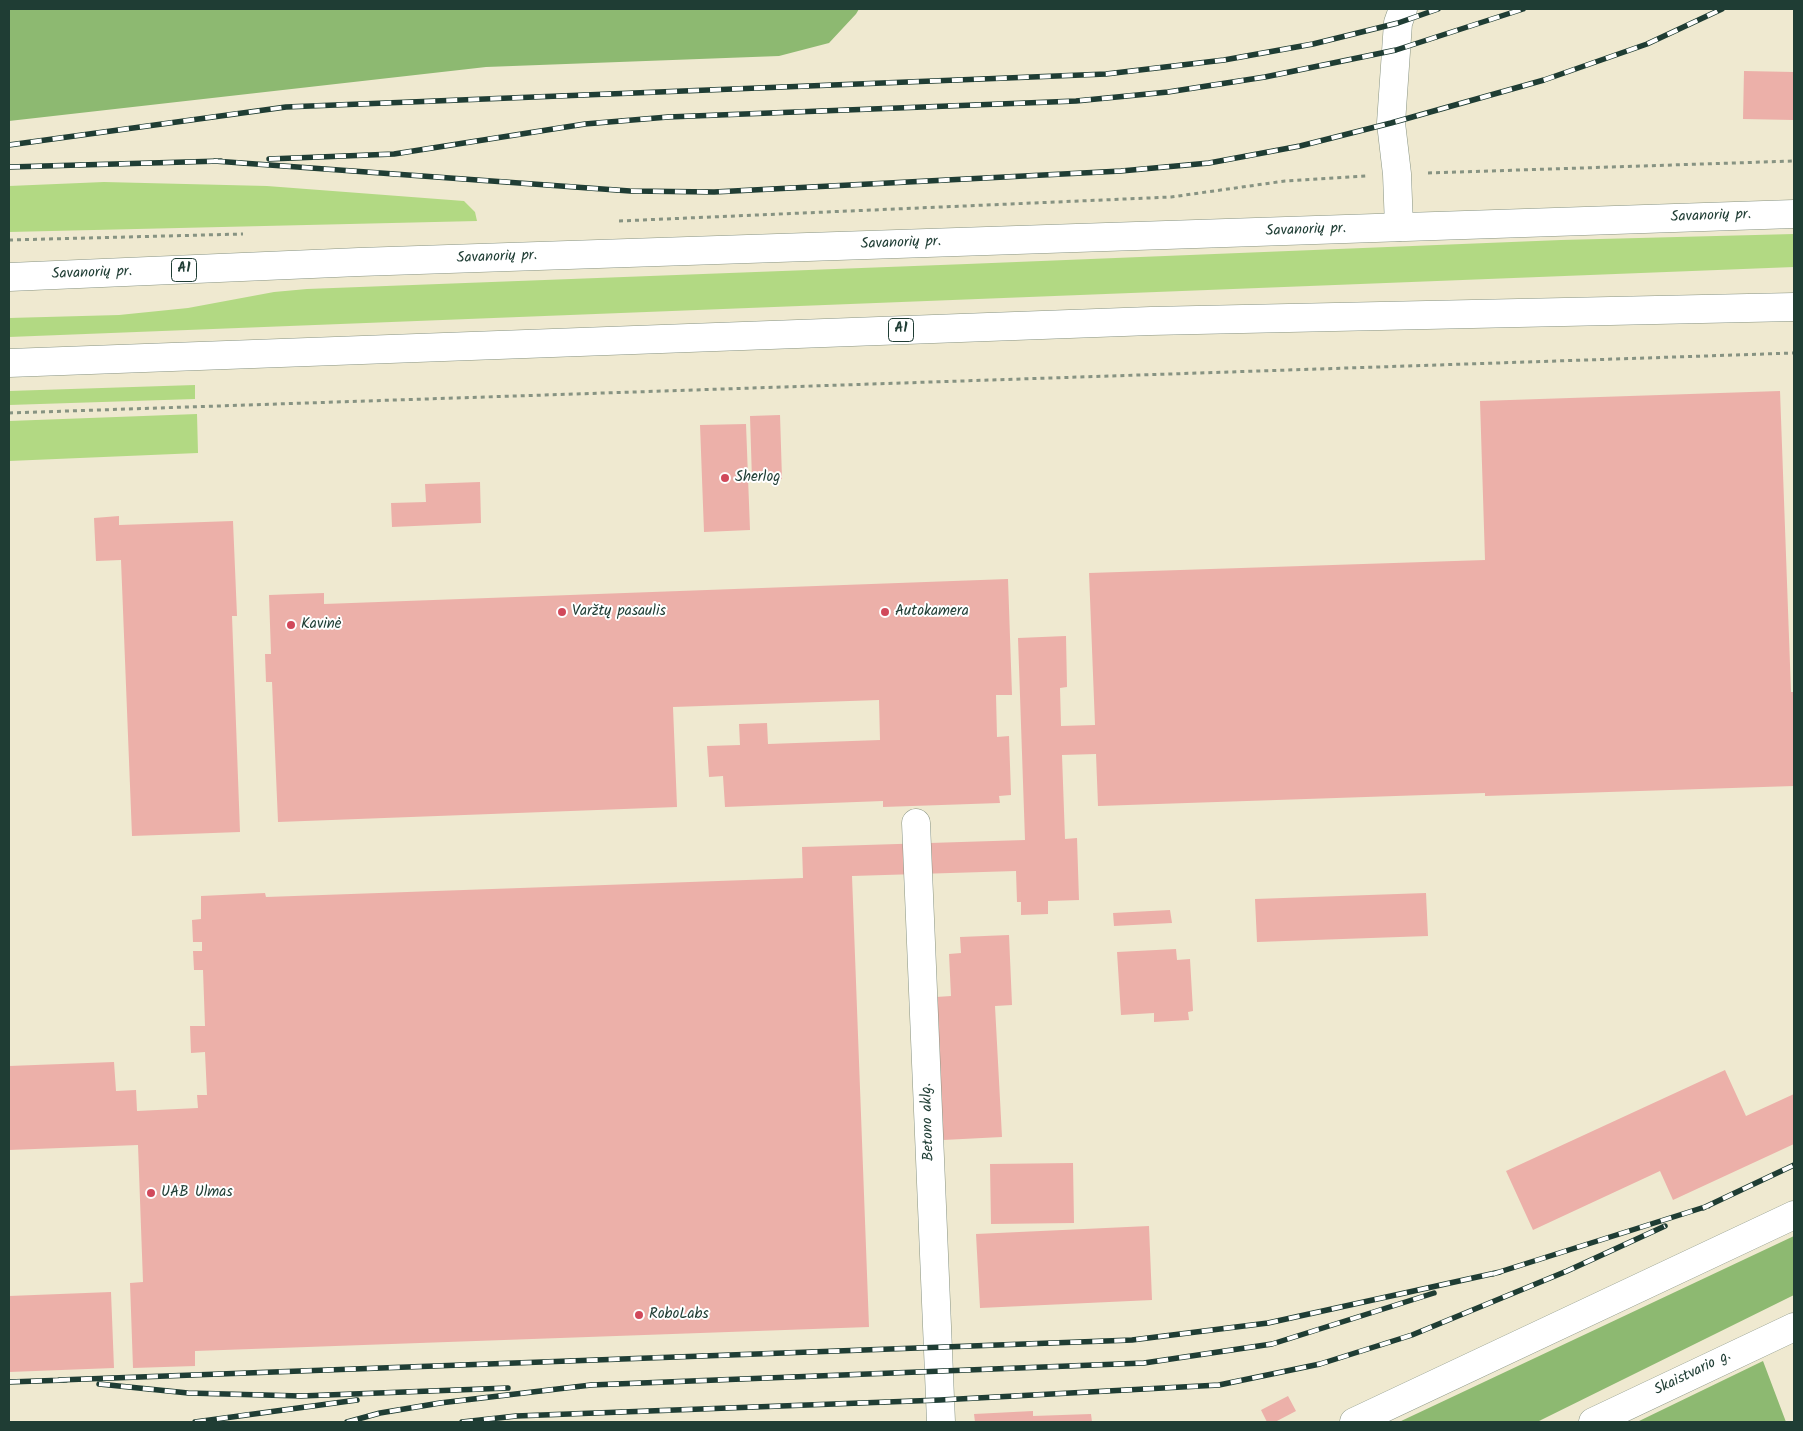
<!DOCTYPE html>
<meta charset="utf-8">
<style>
body{margin:0}
#map{position:relative;width:1803px;height:1431px;overflow:hidden;background:#efe9d0;font-family:Kalam,sans-serif}
canvas{display:block}
.frame{position:absolute;inset:0;border:10px solid #1f3d34;pointer-events:none}
</style>
<div id="map">
<canvas width="1803" height="1431"></canvas>
<div class="frame"></div>
</div>
<script>
const ctx = document.querySelector('canvas').getContext('2d');
ctx.lineJoin = 'round';
function fillPath(path, color) { ctx.fillStyle = color; ctx.fill(path, 'evenodd'); }
const poly = rows => new Path2D(rows.map(r => 'M' + r).join(''));
function stroke(path, color, width, dash) { ctx.strokeStyle = color; ctx.lineWidth = width; ctx.lineCap = dash ? 'butt' : 'round'; ctx.setLineDash(dash || []); ctx.stroke(path); }
function drawText(font, color, halo, rows, align = 'center') {
  ctx.font = font + ' Kalam,sans-serif'; ctx.lineWidth = 4; ctx.setLineDash([]); ctx.textBaseline = 'middle'; ctx.strokeStyle = halo; ctx.fillStyle = color; for (const [text, x, y, turn = 0] of rows) {
    ctx.save(); ctx.translate(x, y); ctx.rotate((+turn || 0) * Math.PI / 180); ctx.textAlign = isNaN(turn) ? turn : align; if (halo) ctx.strokeText(text, 0, 0); ctx.fillText(text, 0, 0); ctx.restore();
  }
}
const green = poly([
 [104,182,267,186,464,201,475,212,477,221,9,232,9,186],
 [1794,234,1794,267,9,337,9,318,119,315,188,308,274,292,307,289,967,264,1561,240],
 [195,385,195,399,9,405,9,391],
 [197,414,198,453,9,461,9,421]
]);
const forest = poly([
 [9,9,859,9,856,14,829,43,779,56,486,67,9,121],
 [1794,1236,1794,1295,1537,1422,1399,1422],
 [1763,1361,1786,1422,1637,1422]
]);
const building = poly([
 [1744,71,1794,72,1794,120,1743,119],
 [1780,391,1791,692,1794,692,1794,786,1485,796,1485,793,1098,806,1096,754,1062,755,1065,839,1077,838,1079,900,1048,901,1048,914,1021,915,1021,902,1017,902,1016,871,852,876,869,1327,195,1351,195,1366,133,1368,130,1283,143,1282,138,1145,9,1150,9,1066,114,1062,116,1091,136,1090,137,1111,198,1108,197,1095,207,1095,205,1052,191,1053,190,1026,205,1026,203,970,194,970,193,951,202,951,202,942,193,942,192,920,201,919,201,896,265,893,266,897,803,878,802,847,1025,840,1018,638,1066,636,1067,687,1060,688,1061,726,1095,725,1089,573,1485,560,1480,401],
 [780,415,782,479,752,480,750,416],
 [746,424,750,530,704,532,700,425],
 [480,482,481,523,392,527,391,503,426,502,425,484],
 [119,516,119,525,233,521,237,616,232,616,240,832,132,836,121,560,96,561,94,518],
 [1008,579,1012,695,996,695,997,737,1009,736,1011,795,999,796,1000,803,883,807,883,801,725,807,723,776,709,777,707,746,740,745,739,724,767,723,768,744,880,740,879,700,673,707,677,807,278,822,272,682,266,682,265,654,271,654,269,595,324,593,324,604],
 [1426,893,1428,936,1257,942,1255,899],
 [1170,910,1172,923,1114,926,1113,913],
 [1009,935,1012,1005,995,1006,1002,1137,943,1140,936,997,951,996,949,954,961,953,960,937],
 [1176,949,1177,960,1190,959,1193,1011,1188,1012,1189,1020,1154,1022,1154,1013,1121,1015,1117,952],
 [1725,1070,1746,1116,1794,1094,1794,1144,1673,1200,1660,1171,1533,1230,1506,1171],
 [1073,1163,1074,1223,991,1224,990,1164],
 [1149,1226,1152,1300,980,1308,976,1234],
 [111,1292,114,1368,9,1372,9,1296],
 [1288,1396,1296,1411,1275,1422,1267,1422,1261,1410],
 [1033,1411,1033,1416,1091,1414,1092,1422,975,1422,974,1414]
]);
const path = poly([
 [1428,173,1794,161],
 [619,221,1171,197,1285,181,1366,176],
 [9,240,243,234],
 [9,413,1794,353]
]);
const street = poly([
 [1399,227,1397,174,1391,123,1398,23,1403,9],
 [916,823,941,1422],
 [1354,1422,1794,1215],
 [1593,1422,1794,1327]
]);
const highway = poly([
 [9,277,359,262,1794,214],
 [9,363,1151,321,1794,307]
]);
const rail = poly([
 [9,145,286,107,1106,74,1224,60,1313,44,1398,23,1438,9],
 [269,159,394,154,585,124,668,117,1076,101,1168,92,1265,77,1396,50,1523,9],
 [214,161,630,191,714,192,1121,171,1209,163,1300,146,1391,123,1544,80,1647,44,1722,9],
 [9,167,221,161],
 [1703,1208,1794,1165],
 [1493,1274,1708,1206],
 [59,1380,1132,1340,1268,1323,1500,1272],
 [9,1382,66,1380],
 [99,1384,188,1393,301,1396,508,1388],
 [195,1422,357,1400],
 [347,1422,380,1413,440,1403,591,1385,1144,1363,1272,1344,1434,1293],
 [462,1422,516,1416,940,1400,1219,1385,1320,1364,1412,1335,1567,1271,1665,1226]
]);
const markers = [
 [725,478,5,"#d1495b"],
 [562,612,5,"#d1495b"],
 [885,612,5,"#d1495b"],
 [291,625,5,"#d1495b"],
 [151,1193,5,"#d1495b"],
 [639,1315,5,"#d1495b"]
];
const shields = [
 [184,270,25],
 [901,330,25]
];
const shieldNames = [
 ["A1",184,270],
 ["A1",901,330]
];
const streetNames = [
 ["Savanorių pr.",1711,217,-2],
 ["Savanorių pr.",1306,231,-2],
 ["Savanorių pr.",901,244,-2],
 ["Savanorių pr.",497,258,-2],
 ["Savanorių pr.",92,274,-2],
 ["Betono aklg.",929,1122,-92],
 ["Skaistvario g.",1693,1374,-26]
];
const poiNames = [
 ["Sherlog",735,478],
 ["Varžtų pasaulis",572,612],
 ["Autokamera",895,612],
 ["Kavinė",301,625],
 ["UAB Ulmas",161,1193],
 ["RoboLabs",649,1315]
];
fillPath(green, '#b2d983');
fillPath(forest, '#8db971');
fillPath(building, '#ecb0a9');
stroke(street, '#879382', 29);
stroke(highway, '#879382', 29);
stroke(path, '#879382', 3, [4, 4]);
stroke(street, '#fff', 28);
stroke(highway, '#fff', 28);
stroke(rail, '#1f3d34', 5.5);
stroke(rail, '#fff', 4, [11]);
for (const [x, y, r, color] of markers) { const dot = new Path2D(); dot.arc(x, y, r, 0, 2 * Math.PI); ctx.fillStyle = color; ctx.fill(dot); stroke(dot, '#fff', 2); }
for (const [x, y, w] of shields) { const box = new Path2D(); box.roundRect(x - w / 2, y - 11.5, w, 23, 4); ctx.fillStyle = '#fff'; ctx.fill(box); stroke(box, '#1f3d34', 1); }
drawText('bold 14px', '#1f3d34', null, shieldNames);
drawText('15px', '#1f3d34', '#fff', streetNames);
drawText('15px', '#1f3d34', '#fff', poiNames, 'left');
</script>
